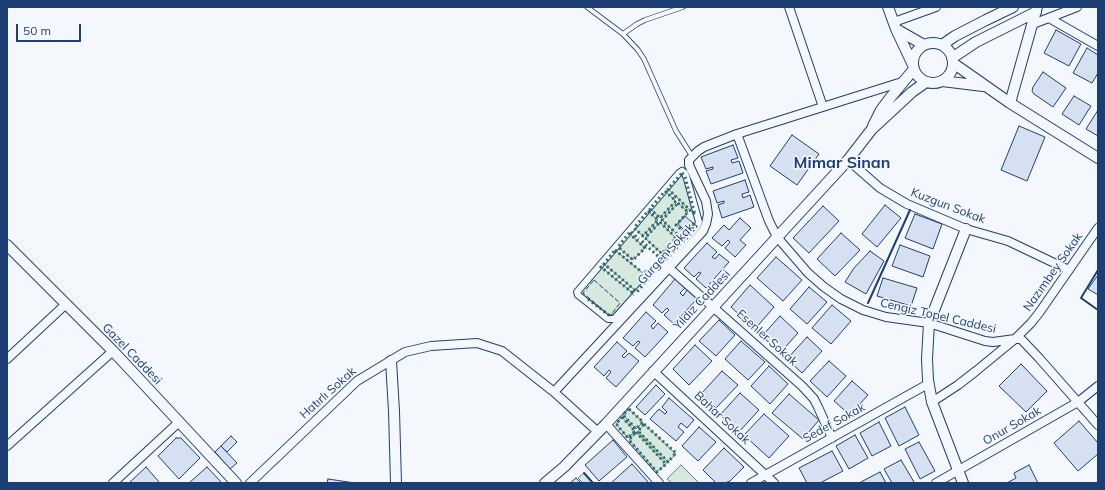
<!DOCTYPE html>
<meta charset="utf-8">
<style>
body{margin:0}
#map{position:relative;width:1105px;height:490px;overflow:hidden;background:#f4f7fb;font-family:Mulish,sans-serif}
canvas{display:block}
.frame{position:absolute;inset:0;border:8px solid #1d3f73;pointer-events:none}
.scale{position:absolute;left:16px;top:24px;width:65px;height:18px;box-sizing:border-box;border:2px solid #1d3f73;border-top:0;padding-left:5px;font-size:12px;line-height:14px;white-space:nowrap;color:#1d3f73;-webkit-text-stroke:3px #f4f7fb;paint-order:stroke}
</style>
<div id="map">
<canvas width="1105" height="490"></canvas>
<div class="frame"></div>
<div class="scale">50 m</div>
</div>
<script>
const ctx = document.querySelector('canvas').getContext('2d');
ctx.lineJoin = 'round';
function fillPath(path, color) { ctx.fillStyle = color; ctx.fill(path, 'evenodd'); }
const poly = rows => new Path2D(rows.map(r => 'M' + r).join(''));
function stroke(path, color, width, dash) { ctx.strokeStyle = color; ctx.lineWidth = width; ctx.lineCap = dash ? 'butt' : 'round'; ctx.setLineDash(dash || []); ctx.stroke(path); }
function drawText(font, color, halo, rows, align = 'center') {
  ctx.font = font + ' Mulish,sans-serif'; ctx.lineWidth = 3; ctx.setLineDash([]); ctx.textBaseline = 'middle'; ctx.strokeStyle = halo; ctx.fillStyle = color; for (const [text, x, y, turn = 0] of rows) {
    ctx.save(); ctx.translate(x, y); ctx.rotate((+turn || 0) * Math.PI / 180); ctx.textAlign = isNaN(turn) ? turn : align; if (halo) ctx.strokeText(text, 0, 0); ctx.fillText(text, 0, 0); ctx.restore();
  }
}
const green = poly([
 [682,173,683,173,695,215,668,189,682,173],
 [665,191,676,201,660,218,650,209,665,191],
 [678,203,688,212,676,225,686,233,695,223,696,224,684,241,662,220,678,203],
 [648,211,658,220,643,236,634,228,648,211],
 [660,222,676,238,662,254,645,238,660,222],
 [629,233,645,248,633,260,618,247,629,233],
 [615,250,649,278,637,292,604,264,615,250],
 [601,267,634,294,615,316,611,314,610,316,579,293,601,267],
 [629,409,643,422,636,429,623,415,629,409],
 [622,417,635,431,628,438,616,424,622,417],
 [644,424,676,454,668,462,638,431,644,424],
 [636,432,666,464,657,472,629,440,636,432],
 [681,465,699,483,672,483,667,479,681,465],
 [584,473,593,483,583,483,578,478,584,473]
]);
const building = poly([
 [1056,30,1081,44,1069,66,1044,53,1056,30],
 [1087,48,1098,55,1098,73,1092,83,1073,73,1087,48],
 [1043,72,1066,88,1053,107,1034,94,1032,91,1033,87,1043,72],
 [1074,96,1091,106,1079,125,1062,114,1074,96],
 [1098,110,1098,136,1086,129,1098,110],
 [1019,126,1045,137,1027,181,1001,170,1019,126],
 [792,135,819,154,797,185,770,166,792,135],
 [733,145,738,158,731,160,732,163,739,161,743,173,711,184,706,171,713,169,713,167,706,169,701,157,733,145],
 [745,180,749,192,742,194,743,198,750,195,754,207,722,218,718,205,724,203,724,201,717,203,713,191,745,180],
 [885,205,901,218,877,247,862,234,885,205],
 [823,206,839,221,809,253,793,238,823,206],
 [915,214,942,224,933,249,905,238,915,214],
 [685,216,693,223,686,232,678,224,685,216],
 [740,218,751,228,740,240,746,245,735,257,725,248,730,242,728,240,722,246,712,238,724,225,729,230,740,218],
 [841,233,860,250,835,276,817,259,841,233],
 [707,243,717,252,712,257,715,259,719,254,729,262,706,288,696,279,701,273,699,272,694,277,684,268,707,243],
 [900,245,930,256,923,277,892,266,900,245],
 [870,251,884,261,866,294,845,282,854,268,870,251],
 [776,257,802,280,783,301,757,278,776,257],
 [1098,275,1098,295,1088,289,1098,275],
 [883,278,917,288,911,306,877,296,883,278],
 [675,279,685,288,680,293,683,296,687,290,697,299,674,324,664,315,669,310,667,308,662,313,653,305,675,279],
 [750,285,774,307,755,329,731,307,750,285],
 [809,287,827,302,807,324,790,309,809,287],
 [832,305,851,321,831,344,812,328,832,305],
 [646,312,656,321,651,326,653,329,658,323,668,332,645,357,635,348,640,342,638,341,633,346,623,338,646,312],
 [780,316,798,333,780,353,762,336,780,316],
 [719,320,735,335,716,356,699,341,719,320],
 [807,337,822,351,802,373,787,359,807,337],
 [741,341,765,362,748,380,725,359,741,341],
 [617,342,627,351,622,356,624,358,629,353,639,361,616,387,606,378,611,372,609,370,604,376,594,367,617,342],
 [695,345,712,361,689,385,673,369,695,345],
 [829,361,846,376,827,397,810,381,829,361],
 [1021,364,1047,391,1026,412,999,386,1021,364],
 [769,366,788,384,770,404,751,386,769,366],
 [722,371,738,385,716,408,701,394,722,371],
 [852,381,868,395,850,415,834,401,852,381],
 [656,385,665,394,645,415,636,407,656,385],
 [740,393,759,410,739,432,720,415,740,393],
 [789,394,819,420,803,439,772,413,789,394],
 [669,398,694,420,687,428,681,423,678,427,684,432,676,441,650,419,659,409,665,414,667,412,662,407,669,398],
 [905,407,919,435,899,446,885,418,905,407],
 [764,414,789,436,769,458,744,435,764,414],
 [1079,421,1098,443,1098,454,1078,471,1054,443,1079,421],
 [879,422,891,446,872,456,860,433,879,422],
 [699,427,716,442,698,461,682,446,699,427],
 [855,435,868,458,849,469,836,446,855,435],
 [231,436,237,442,227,452,221,446,231,436],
 [176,438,181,438,200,458,179,479,158,456,176,438],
 [613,440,627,457,599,481,585,465,613,440],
 [919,442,935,471,920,479,905,449,919,442],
 [221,446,237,463,230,469,215,452,221,446],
 [724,448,744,467,730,481,725,483,716,483,703,470,724,448],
 [832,451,843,471,820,483,807,483,799,468,832,451],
 [901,460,914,482,912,483,892,483,884,469,901,460],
 [632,464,649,483,611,483,632,464],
 [1029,465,1038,483,1007,483,1016,478,1014,473,1029,465],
 [146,467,160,483,129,483,146,467],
 [207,467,222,483,189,483,207,467],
 [880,472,886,483,859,483,880,472],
 [576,478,581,483,570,483,576,478],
 [328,479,355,483,327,483,328,479]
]);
const service = poly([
 [587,7,623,34,638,50,644,59,676,131,692,156],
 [623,34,637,24,645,20,683,7]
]);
const pedestrian = poly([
 [682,171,685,173,687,179,699,222,697,227,614,319,608,319,578,295,577,292,679,173,682,171]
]);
const minor = poly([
 [789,7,823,107],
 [1049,18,1098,46],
 [894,22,936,7],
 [1033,24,1077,7],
 [737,134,769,221,777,237,808,273,824,287,841,299,863,310,886,317,929,323,985,341,993,342,1015,339,1021,339,1039,358,1098,425],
 [848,160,880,188,907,204,966,229,1008,241,1069,270],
 [669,268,802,386,814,399,818,407,832,438],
 [7,359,66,304],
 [653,371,774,483],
 [554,392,703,231,706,224,708,214,706,201,689,165,689,160,698,151,704,147,737,134,902,82],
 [932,402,958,385,976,371,1015,339,1031,323,1039,313,1098,228],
 [606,424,659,483],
 [7,446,113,351],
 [113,483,179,422],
 [250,483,357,381,405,352,431,346,477,343,502,351,554,392,598,432],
 [751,483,928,384],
 [936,483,1078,402,1098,386]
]);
const tertiary = poly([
 [888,7,896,29,913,65],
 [896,29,924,45],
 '913 63a20 20 0 1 1 40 0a20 20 0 1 1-40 0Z',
 [942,45,955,36,986,20,1013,7],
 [952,58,976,42,1036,12],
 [953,63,1010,103,1098,158],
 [942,81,983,86],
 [1010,103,1037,7],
 [873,126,881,110,890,98,914,69],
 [7,245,113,351,236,483],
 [391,361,394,411,396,483],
 [545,483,564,467,606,424,848,160,872,129,912,92,926,82],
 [963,483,932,402,928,380,927,359,929,323,966,229]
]);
const hedge = poly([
 [682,173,685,177,695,215,668,189,682,173],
 [665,191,676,201,660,218,650,209,665,191],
 [678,203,688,212,676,225,686,233,695,223,696,225,696,227,684,241,662,220,678,203],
 [648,211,658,220,643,236,634,228,648,211],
 [660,222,676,238,662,254,645,238,660,222],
 [631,232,639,239],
 [629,233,645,248,633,260,618,247,629,233],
 [678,240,681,243,667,259,664,256,678,240],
 [642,241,647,246],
 [649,248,659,257],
 [615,250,649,278,637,292,604,264,615,250],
 [600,268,601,267,634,294,633,295],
 [588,299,610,316],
 [629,409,643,422,636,429,623,415,629,409],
 [622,417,635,431,628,438,616,424,622,417],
 [644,424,676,453,668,462,638,431,644,424],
 [636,432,666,464,657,472,629,440,636,432]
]);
const fence = poly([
 [594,280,620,303,610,316,583,293,594,280]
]);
const wall = poly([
 [1098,270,1081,298,1098,310],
 [868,303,910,210],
 [584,473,593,483]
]);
const streetNames = [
 ["Kuzgun Sokak",948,206,21],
 ["Gürgen Sokak",666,254,-48],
 ["Nazımbey Sokak",1053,272,-55],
 ["Yıldız Caddesi",702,300,-47],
 ["Cengiz Topel Caddesi",938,316,13],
 ["Esenler Sokak",767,338,42],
 ["Gazel Caddesi",132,354,46],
 ["Hatırlı Sokak",328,393,-42],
 ["Bahar Sokak",722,418,43],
 ["Sedef Sokak",834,423,-29],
 ["Onur Sokak",1012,426,-30]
];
const districtNames = [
 ["Mimar Sinan",842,163]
];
fillPath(green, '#d7e8df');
stroke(green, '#687fa3', 1);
fillPath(building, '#d5e0f0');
stroke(building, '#1d3f73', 1);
stroke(service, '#1d3f73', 5.5);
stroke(pedestrian, '#1d3f73', 8);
stroke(minor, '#1d3f73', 10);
stroke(tertiary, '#1d3f73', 12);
stroke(service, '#f4f7fb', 4);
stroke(pedestrian, '#f4f7fb', 6);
stroke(minor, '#f4f7fb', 8);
stroke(tertiary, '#f4f7fb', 10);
stroke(hedge, '#2c6c60', 3, [2, 3]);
stroke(fence, '#1d3f73', 1, [5, 2]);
stroke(wall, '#1d3f73', 2);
drawText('12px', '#1d3f73', '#f4f7fb', streetNames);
drawText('bold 16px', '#1d3f73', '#f4f7fb', districtNames);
</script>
